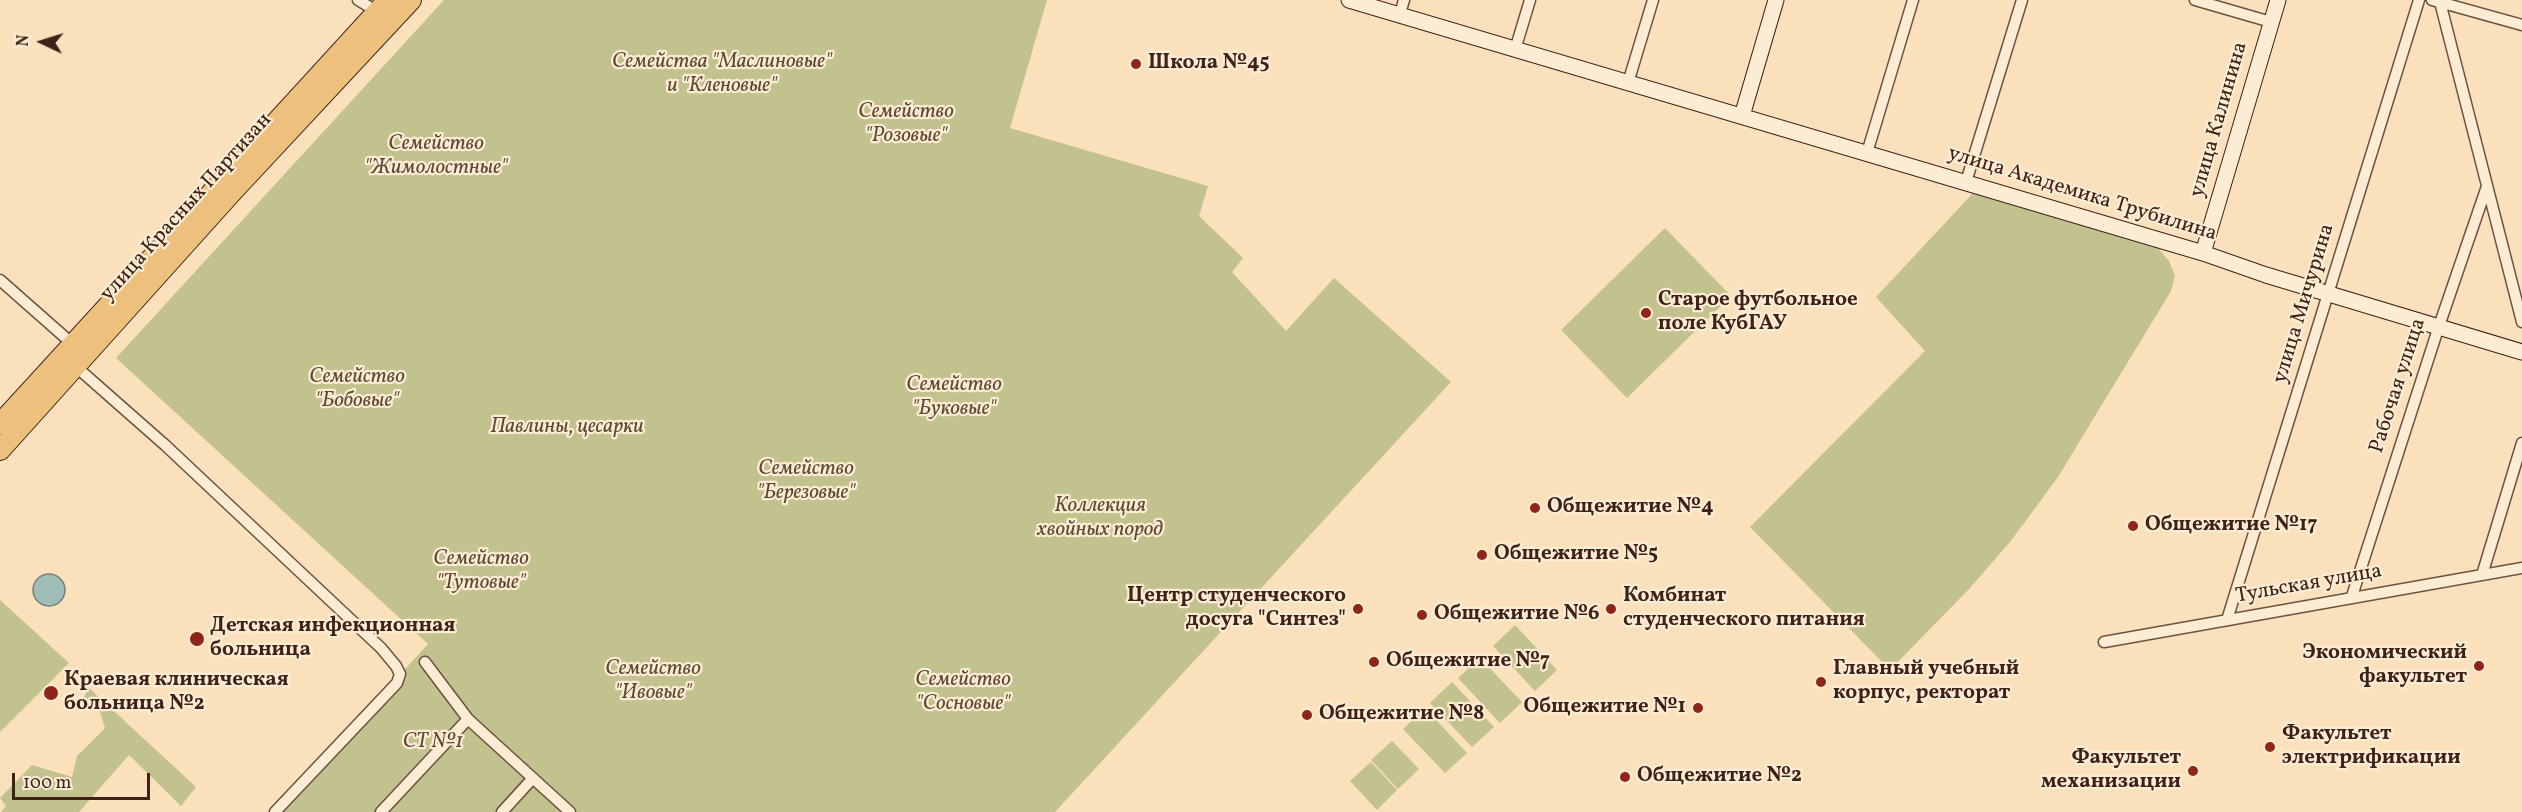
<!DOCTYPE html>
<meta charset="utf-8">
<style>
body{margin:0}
#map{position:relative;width:2522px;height:812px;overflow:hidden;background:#fae1bc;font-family:Vollkorn,serif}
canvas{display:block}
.north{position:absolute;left:12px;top:12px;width:60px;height:60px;-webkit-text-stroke:4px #fcecd3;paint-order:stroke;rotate:274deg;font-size:16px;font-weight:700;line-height:24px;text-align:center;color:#3e2117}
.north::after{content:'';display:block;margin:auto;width:21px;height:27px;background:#3e2117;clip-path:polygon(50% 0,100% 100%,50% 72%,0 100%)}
.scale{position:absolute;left:12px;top:773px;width:138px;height:27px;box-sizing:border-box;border:3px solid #3e2117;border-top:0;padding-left:8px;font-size:18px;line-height:21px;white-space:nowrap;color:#3e2117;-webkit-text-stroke:4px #fcecd3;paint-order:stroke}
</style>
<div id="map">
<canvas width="2522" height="812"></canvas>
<div class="north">N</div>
<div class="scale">100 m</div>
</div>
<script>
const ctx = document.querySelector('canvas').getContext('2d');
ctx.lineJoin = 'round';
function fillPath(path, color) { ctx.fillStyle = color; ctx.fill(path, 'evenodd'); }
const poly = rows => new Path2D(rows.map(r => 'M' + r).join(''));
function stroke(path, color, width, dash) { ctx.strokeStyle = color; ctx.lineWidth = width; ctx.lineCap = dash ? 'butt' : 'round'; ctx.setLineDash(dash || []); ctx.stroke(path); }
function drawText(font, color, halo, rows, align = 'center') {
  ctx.font = font + ' Vollkorn,serif'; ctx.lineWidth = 4.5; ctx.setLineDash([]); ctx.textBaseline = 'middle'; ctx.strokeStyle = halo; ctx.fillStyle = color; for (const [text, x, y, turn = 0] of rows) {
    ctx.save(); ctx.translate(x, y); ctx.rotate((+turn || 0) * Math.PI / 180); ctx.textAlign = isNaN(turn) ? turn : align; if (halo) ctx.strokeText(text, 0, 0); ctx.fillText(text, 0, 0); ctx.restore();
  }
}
const green = poly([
 [444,0,1047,0,1010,128,1208,186,1199,216,1243,258,1232,272,1286,331,1334,278,1451,382,1055,812,275,812,428,644,116,358],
 [1973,193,2157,247,2169,261,2175,276,2171,291,2058,477,2010,542,1969,589,1890,670,1750,527,1925,351,1876,297],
 [1665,228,1731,296,1627,398,1561,330],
 [0,600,69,663,0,732],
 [1515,625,1557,670,1535,691,1493,646],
 [1480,658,1522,702,1500,723,1458,678],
 [1452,682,1494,727,1472,747,1430,703],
 [89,688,196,787,181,806,129,755,79,812,1,812,6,806,0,798,32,765,72,777,77,756,105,728,100,712,84,697],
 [1425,708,1467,753,1445,773,1403,729],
 [1392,741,1419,769,1398,789,1371,760],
 [1371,762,1397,790,1377,810,1350,781]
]);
const water = poly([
 '33 590a16 16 0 1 1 32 0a16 16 0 1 1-32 0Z'
]);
const street = poly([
 [358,0,378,12],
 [2195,0,2271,22],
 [2432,0,2522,25],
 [2440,2,2522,322],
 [1400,14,1404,0],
 [1515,50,1530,0],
 [1628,83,1653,0],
 [1867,153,1913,0],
 [1966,182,2022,0],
 [0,280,76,347],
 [73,364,165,445,381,648,396,666,400,674,397,683,275,812],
 [2482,575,2522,443],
 [2352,596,2438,329,2486,189],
 [2227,620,2419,0],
 [2104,642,2522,568],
 [425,662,468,719,570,812],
 [381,812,468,719],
 [502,812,533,778]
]);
const secondary = poly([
 [1349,0,2203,253,2266,275,2522,352],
 [1742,116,1776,0],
 [2203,253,2278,0]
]);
const highway = poly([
 [0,424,388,0],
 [0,450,232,192,411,0]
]);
const markers = [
 [1136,64,6,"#8f2418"],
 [1646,313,6,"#8f2418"],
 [1535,508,6,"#8f2418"],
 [2133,526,6,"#8f2418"],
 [1482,555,6,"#8f2418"],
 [1358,609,6,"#8f2418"],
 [1611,609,6,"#8f2418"],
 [1422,615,6,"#8f2418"],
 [197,639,8,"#8f2418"],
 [1374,662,6,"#8f2418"],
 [2479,666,6,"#8f2418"],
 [1821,682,6,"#8f2418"],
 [51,693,8,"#8f2418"],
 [1698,708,6,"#8f2418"],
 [1307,715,6,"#8f2418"],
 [2270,747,6,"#8f2418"],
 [2193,771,6,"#8f2418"],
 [1625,777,6,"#8f2418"]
];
const parkNames = [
 ["Семейства \"Маслиновые\"",722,63],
 ["и \"Кленовые\"",722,87],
 ["Семейство",906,113],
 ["\"Розовые\"",906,137],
 ["Семейство",436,145],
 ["\"Жимолостные\"",436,169],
 ["Семейство",357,378],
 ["\"Бобовые\"",357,402],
 ["Семейство",954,386],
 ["\"Буковые\"",954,410],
 ["Павлины, цесарки",567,428],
 ["Семейство",806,470],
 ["\"Березовые\"",806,494],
 ["Коллекция",1100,507],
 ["хвойных пород",1100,531],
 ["Семейство",481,560],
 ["\"Тутовые\"",481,584],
 ["Семейство",653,670],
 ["\"Ивовые\"",653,694],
 ["Семейство",963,681],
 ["\"Сосновые\"",963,705],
 ["СТ №1",433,743]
];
const poiNames = [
 ["Школа №45",1148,64],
 ["Старое футбольное",1658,301],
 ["поле КубГАУ",1658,325],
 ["Общежитие №4",1547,508],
 ["Общежитие №17",2145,526],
 ["Общежитие №5",1494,555],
 ["Центр студенческого",1346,597,"right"],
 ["досуга \"Синтез\"",1346,621,"right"],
 ["Комбинат",1623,597],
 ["студенческого питания",1623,621],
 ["Общежитие №6",1434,615],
 ["Детская инфекционная",210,627],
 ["больница",210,651],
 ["Экономический",2467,654,"right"],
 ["факультет",2467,678,"right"],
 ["Общежитие №7",1386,662],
 ["Главный учебный",1833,670],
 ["корпус, ректорат",1833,694],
 ["Краевая клиническая",64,681],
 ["больница №2",64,705],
 ["Общежитие №1",1686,708,"right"],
 ["Общежитие №8",1319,715],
 ["Факультет",2282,735],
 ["электрификации",2282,759],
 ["Факультет",2181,759,"right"],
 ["механизации",2181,783,"right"],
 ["Общежитие №2",1637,777]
];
const streetNames = [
 ["улица Калинина",2220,120,-74],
 ["улица Академика Трубилина",2082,195,17],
 ["улица Красных Партизан",187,208,-48],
 ["улица Мичурина",2305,304,-73],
 ["Рабочая улица",2399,386,-72],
 ["Тульская улица",2309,585,-10]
];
fillPath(green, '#c2c28e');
fillPath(water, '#9fbcb7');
stroke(water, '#787e77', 1.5);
stroke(street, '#6d5140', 13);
stroke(secondary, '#3e2117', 17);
stroke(highway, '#3e2117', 22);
stroke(street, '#fcecd3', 10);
stroke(secondary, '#fcecd3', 15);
stroke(highway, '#edc07e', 20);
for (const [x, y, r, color] of markers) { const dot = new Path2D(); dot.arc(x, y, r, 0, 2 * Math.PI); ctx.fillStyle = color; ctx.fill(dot); stroke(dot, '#fcecd3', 2); }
drawText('italic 21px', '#5f4935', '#fcecd3', parkNames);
drawText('bold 21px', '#3e2117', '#fcecd3', poiNames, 'left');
drawText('21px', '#3e2117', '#fcecd3', streetNames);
</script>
